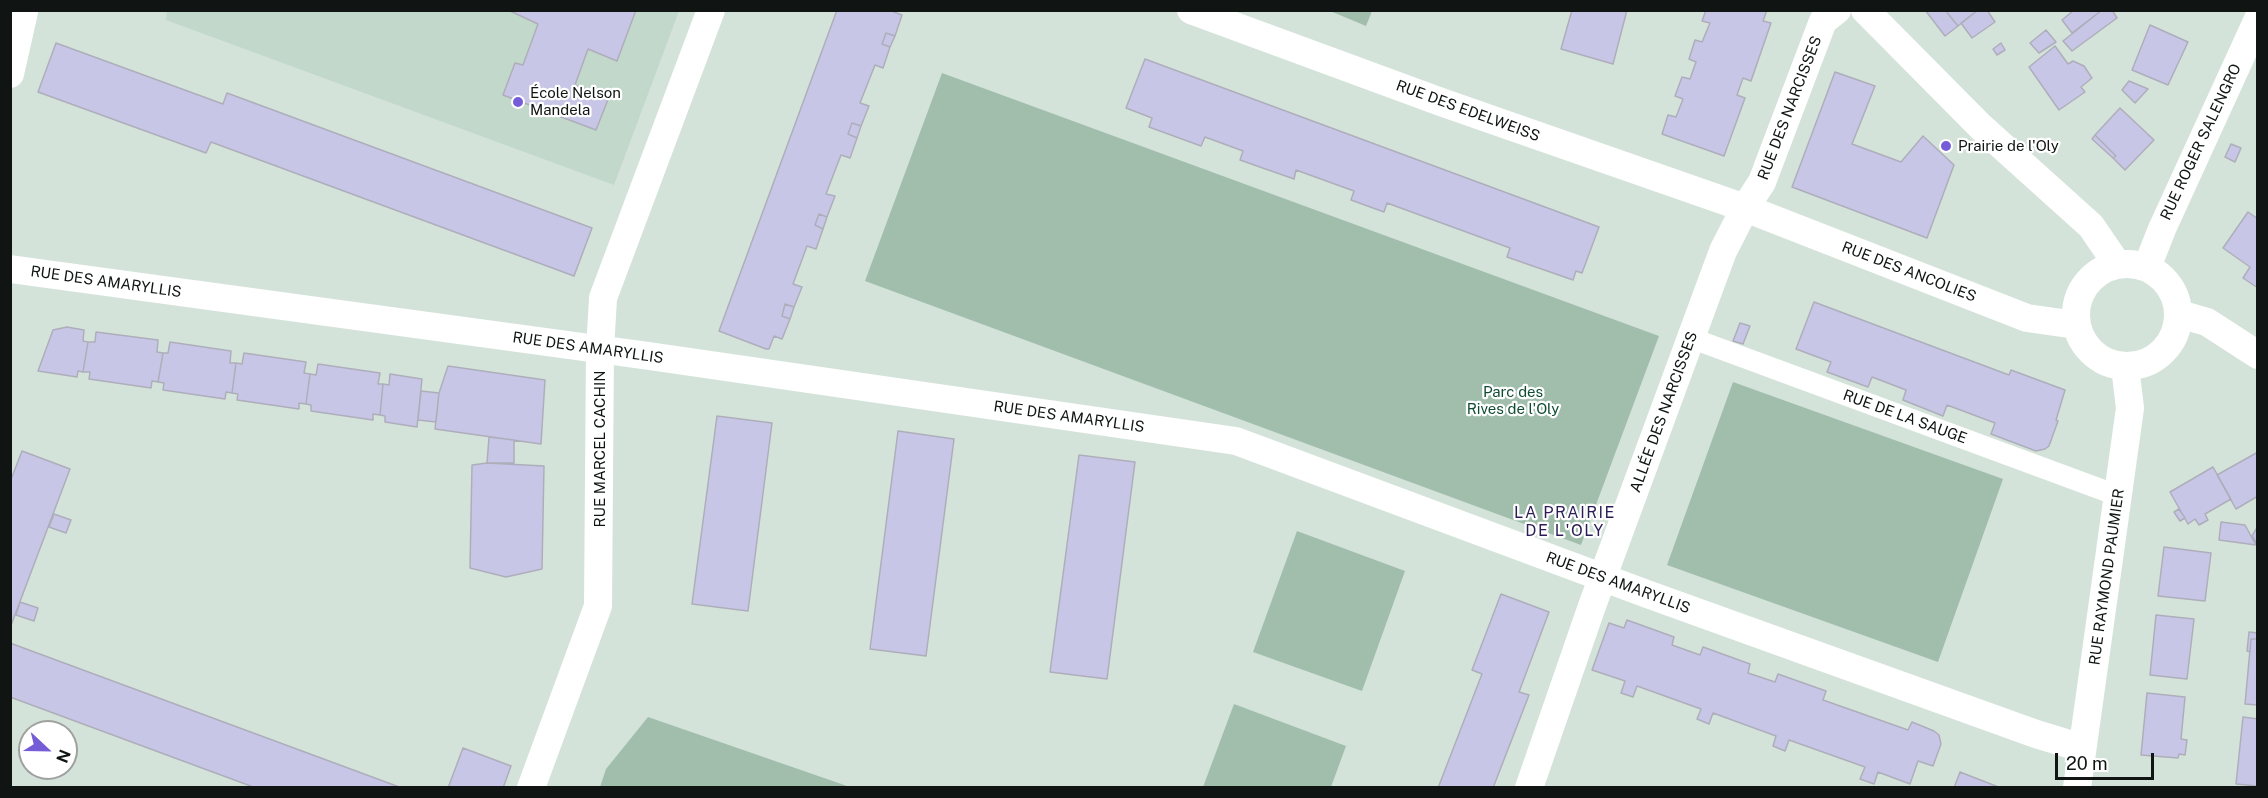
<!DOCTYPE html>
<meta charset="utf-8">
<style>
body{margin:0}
#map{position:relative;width:2268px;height:798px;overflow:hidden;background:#d4e3da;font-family:"Public Sans",sans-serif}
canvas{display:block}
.frame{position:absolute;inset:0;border:12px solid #101513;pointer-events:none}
.north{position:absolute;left:18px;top:720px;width:60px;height:60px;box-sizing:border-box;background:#fff;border:2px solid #9fa1a1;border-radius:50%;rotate:112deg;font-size:16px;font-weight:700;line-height:24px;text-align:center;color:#101513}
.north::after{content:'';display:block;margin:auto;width:21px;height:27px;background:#765dd8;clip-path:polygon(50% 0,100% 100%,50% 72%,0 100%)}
.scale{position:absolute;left:2055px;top:753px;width:99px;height:27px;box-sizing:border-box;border:3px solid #101513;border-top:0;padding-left:8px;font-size:18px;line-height:21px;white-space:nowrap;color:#101513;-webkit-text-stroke:4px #fff;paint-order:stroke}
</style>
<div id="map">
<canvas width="2268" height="798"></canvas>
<div class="frame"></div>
<div class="north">N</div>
<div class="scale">20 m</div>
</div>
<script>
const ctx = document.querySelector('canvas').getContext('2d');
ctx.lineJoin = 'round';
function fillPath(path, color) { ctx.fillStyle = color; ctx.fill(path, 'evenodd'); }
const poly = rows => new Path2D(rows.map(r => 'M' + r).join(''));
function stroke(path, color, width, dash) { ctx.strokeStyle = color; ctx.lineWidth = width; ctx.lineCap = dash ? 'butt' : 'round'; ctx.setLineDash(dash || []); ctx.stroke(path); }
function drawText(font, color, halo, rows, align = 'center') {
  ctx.font = font + ' "Public Sans",sans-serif'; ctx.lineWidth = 4.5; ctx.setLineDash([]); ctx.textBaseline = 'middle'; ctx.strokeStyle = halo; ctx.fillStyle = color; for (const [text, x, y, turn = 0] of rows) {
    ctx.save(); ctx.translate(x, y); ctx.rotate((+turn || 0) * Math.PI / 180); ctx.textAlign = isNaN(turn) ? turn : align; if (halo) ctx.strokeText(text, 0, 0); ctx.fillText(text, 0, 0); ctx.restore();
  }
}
const built = poly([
 [167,10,679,11,614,185,166,20]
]);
const green = poly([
 [1330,11,1372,11,1366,26],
 [942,73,1659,336,1581,545,865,281],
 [1733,382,2003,479,1938,662,1667,565],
 [1297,531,1405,571,1362,691,1253,652],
 [1234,704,1346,746,1331,787,1203,787],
 [648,717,850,787,600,787,606,769]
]);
const building = poly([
 [508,10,636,10,617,61,588,49,575,85,609,97,596,130,503,95,515,63,523,65,538,24,508,10],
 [837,10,895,10,894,12,902,15,895,36,886,33,882,44,890,47,883,68,875,65,860,103,869,106,861,126,852,123,848,134,857,138,850,158,841,155,826,194,835,196,827,217,819,214,815,225,823,229,816,249,807,246,793,284,802,287,794,307,785,304,782,316,790,319,782,339,774,336,769,349,766,349,719,331,837,10],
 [1572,10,1627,10,1613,64,1561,49,1572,10],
 [1706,10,1767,10,1763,21,1771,23,1751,81,1743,78,1737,95,1745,98,1724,156,1662,134,1668,115,1676,117,1683,99,1675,96,1682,77,1690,79,1696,62,1689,59,1695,40,1702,42,1710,23,1702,21,1706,10],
 [1925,10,1945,10,1958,26,1945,36,1925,10],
 [1945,10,1978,10,1958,26,1945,10],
 [1978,10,1987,10,1995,22,1972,38,1961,23,1978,10],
 [2074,10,2102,10,2072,33,2062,20,2074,10],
 [2102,10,2112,10,2117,18,2072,51,2063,41,2102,10],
 [2150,25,2188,42,2168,85,2132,70,2150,25],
 [2046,30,2056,42,2039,53,2030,43,2046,30],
 [886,33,895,36,890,47,882,44,886,33],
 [56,43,223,104,227,93,592,228,574,276,211,142,206,153,38,92,56,43],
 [2001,43,2005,50,1997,55,1993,49,2001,43],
 [2055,46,2068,64,2073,61,2084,66,2092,78,2081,87,2085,92,2059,110,2029,67,2055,46],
 [1145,59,1599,227,1582,273,1576,271,1573,280,1507,257,1510,248,1387,203,1384,212,1351,200,1354,191,1296,170,1294,179,1240,160,1243,151,1205,137,1201,146,1149,127,1152,118,1126,108,1145,59],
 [1835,72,1875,86,1852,144,1901,162,1923,136,1954,165,1927,238,1792,187,1835,72],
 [2129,81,2148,89,2135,103,2122,90,2129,81],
 [2120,108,2154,140,2125,170,2113,158,2116,156,2095,135,2120,108],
 [852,123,861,126,857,138,848,134,852,123],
 [2095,135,2116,156,2113,158,2092,139,2095,135],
 [2231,144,2241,148,2235,162,2225,157,2231,144],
 [2248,212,2258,219,2258,288,2243,278,2250,267,2223,248,2248,212],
 [819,214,827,217,823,229,815,225,819,214],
 [1814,302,2009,375,2011,370,2065,390,2056,420,2058,421,2049,446,2045,449,2036,451,1991,434,1995,423,1947,405,1943,416,1903,400,1906,390,1872,377,1868,387,1827,372,1831,362,1796,349,1814,302],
 [785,304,794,307,790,319,782,316,785,304],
 [1740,323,1750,326,1743,344,1733,341,1740,323],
 [67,327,84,330,83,341,88,342,83,372,78,371,77,377,38,371,53,330,67,327],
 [96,332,158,340,157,352,163,353,158,382,152,381,151,388,89,379,90,372,83,372,88,342,95,342,96,332],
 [170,342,231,351,230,363,236,363,232,393,226,392,225,399,163,390,164,383,158,382,163,353,168,353,170,342],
 [244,353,306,362,304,373,310,374,306,404,299,403,299,409,237,400,238,394,232,393,236,363,242,364,244,353],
 [318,364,380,373,378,384,383,384,380,415,373,414,373,420,311,411,311,405,306,404,310,374,316,375,318,364],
 [448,366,545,380,541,444,435,429,439,393,448,366],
 [390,374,422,379,417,427,385,422,385,416,380,415,383,384,389,385,390,374],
 [421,391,439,393,436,422,418,420,421,391],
 [717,416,772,423,748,611,692,604,717,416],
 [898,431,954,439,926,656,870,649,898,431],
 [489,437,514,440,514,463,487,463,489,437],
 [22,451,70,469,10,628,10,482,22,451],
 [2258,452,2258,496,2236,509,2217,475,2258,452],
 [1079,455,1135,462,1107,679,1050,672,1079,455],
 [487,463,544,466,542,569,506,577,470,568,472,465,487,463],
 [2213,467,2231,499,2205,514,2208,520,2199,525,2195,519,2188,524,2170,492,2213,467],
 [2179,509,2185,518,2180,521,2174,512,2179,509],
 [54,514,71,520,66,533,49,527,54,514],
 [2221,522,2245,525,2256,545,2219,540,2221,522],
 [2258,526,2258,545,2252,536,2258,526],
 [2164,547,2211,553,2205,601,2158,596,2164,547],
 [1501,594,1549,612,1519,692,1529,695,1493,788,1438,788,1482,674,1472,670,1501,594],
 [20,602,38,608,34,621,16,615,20,602],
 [2156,615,2194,619,2187,679,2150,675,2156,615],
 [1627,620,1674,637,1672,645,1700,655,1703,647,1750,664,1748,673,1775,682,1778,674,1826,691,1823,700,1908,730,1912,722,1934,731,1939,735,1941,744,1933,766,1918,761,1910,784,1878,772,1874,784,1860,779,1865,767,1789,740,1785,751,1773,746,1776,736,1713,713,1709,724,1697,719,1701,709,1637,686,1633,697,1621,693,1625,681,1592,670,1609,623,1624,628,1627,620],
 [2249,632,2258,633,2258,639,2251,639,2250,652,2247,651,2249,632],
 [2251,639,2258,639,2258,705,2245,704,2251,639],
 [10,643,402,788,256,788,10,697,10,643],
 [2147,693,2185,697,2181,739,2187,740,2185,755,2179,754,2178,758,2141,755,2147,693],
 [2243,717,2258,719,2258,786,2236,784,2243,717],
 [463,748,511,766,503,788,448,788,463,748],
 [1960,772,2001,788,1954,788,1960,772]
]);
const pedestrian = poly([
 [1691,338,2119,496]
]);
const minor = poly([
 [1191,10,1441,102,1745,208,2027,318,2076,325],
 [1865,10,1981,127,2091,226,2117,264],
 [10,14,24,12,10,74],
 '2076 315a51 51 0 1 1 102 0a51 51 0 1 1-102 0Z',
 [2147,267,2162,229,2258,19],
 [10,269,649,356,1236,441,1647,594,2036,734,2082,748],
 [2179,314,2207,322,2258,355],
 [531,788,598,606,600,350,603,298,711,10],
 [1529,788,1592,606,1723,251,1745,208,1762,182,1823,21,1837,10],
 [2077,788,2130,408,2125,367]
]);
const markers = [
 [518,102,6,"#765dd8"],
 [1946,146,6,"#765dd8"]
];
const poiNames = [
 ["École Nelson",530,93],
 ["Mandela",530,110],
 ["Prairie de l'Oly",1958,146]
];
const streetNames = [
 ["RUE DES NARCISSES",1790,108,-69],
 ["RUE DES EDELWEISS",1468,111,20],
 ["RUE ROGER SALENGRO",2201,142,-65],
 ["RUE DES ANCOLIES",1909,272,21],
 ["RUE DES AMARYLLIS",106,282,8],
 ["RUE DES AMARYLLIS",588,348,8],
 ["ALLÉE DES NARCISSES",1664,412,-70],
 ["RUE DES AMARYLLIS",1069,417,8],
 ["RUE DE LA SAUGE",1905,417,20],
 ["RUE MARCEL CACHIN",600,449,-90],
 ["RUE RAYMOND PAUMIER",2107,577,-82],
 ["RUE DES AMARYLLIS",1618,583,20]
];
const parkNames = [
 ["Parc des",1513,392],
 ["Rives de l'Oly",1513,409]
];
const neighbourhoodNames = [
 ["LA PRAIRIE",1565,513],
 ["DE L'OLY",1565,531]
];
fillPath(built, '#c2d8cb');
fillPath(green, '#a1bead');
fillPath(building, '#c8c6e7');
stroke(building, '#aeaebb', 1.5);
stroke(pedestrian, '#fff', 21);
stroke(minor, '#fff', 28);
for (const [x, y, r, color] of markers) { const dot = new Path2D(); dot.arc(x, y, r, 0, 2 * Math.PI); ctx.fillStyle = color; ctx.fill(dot); stroke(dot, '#fff', 2); }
drawText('15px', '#101513', '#fff', poiNames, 'left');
drawText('15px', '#101513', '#fff', streetNames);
drawText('15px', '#0f4c32', '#fff', parkNames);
ctx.letterSpacing = '1.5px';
drawText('16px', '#2a1d57', '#fff', neighbourhoodNames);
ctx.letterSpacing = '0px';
</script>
